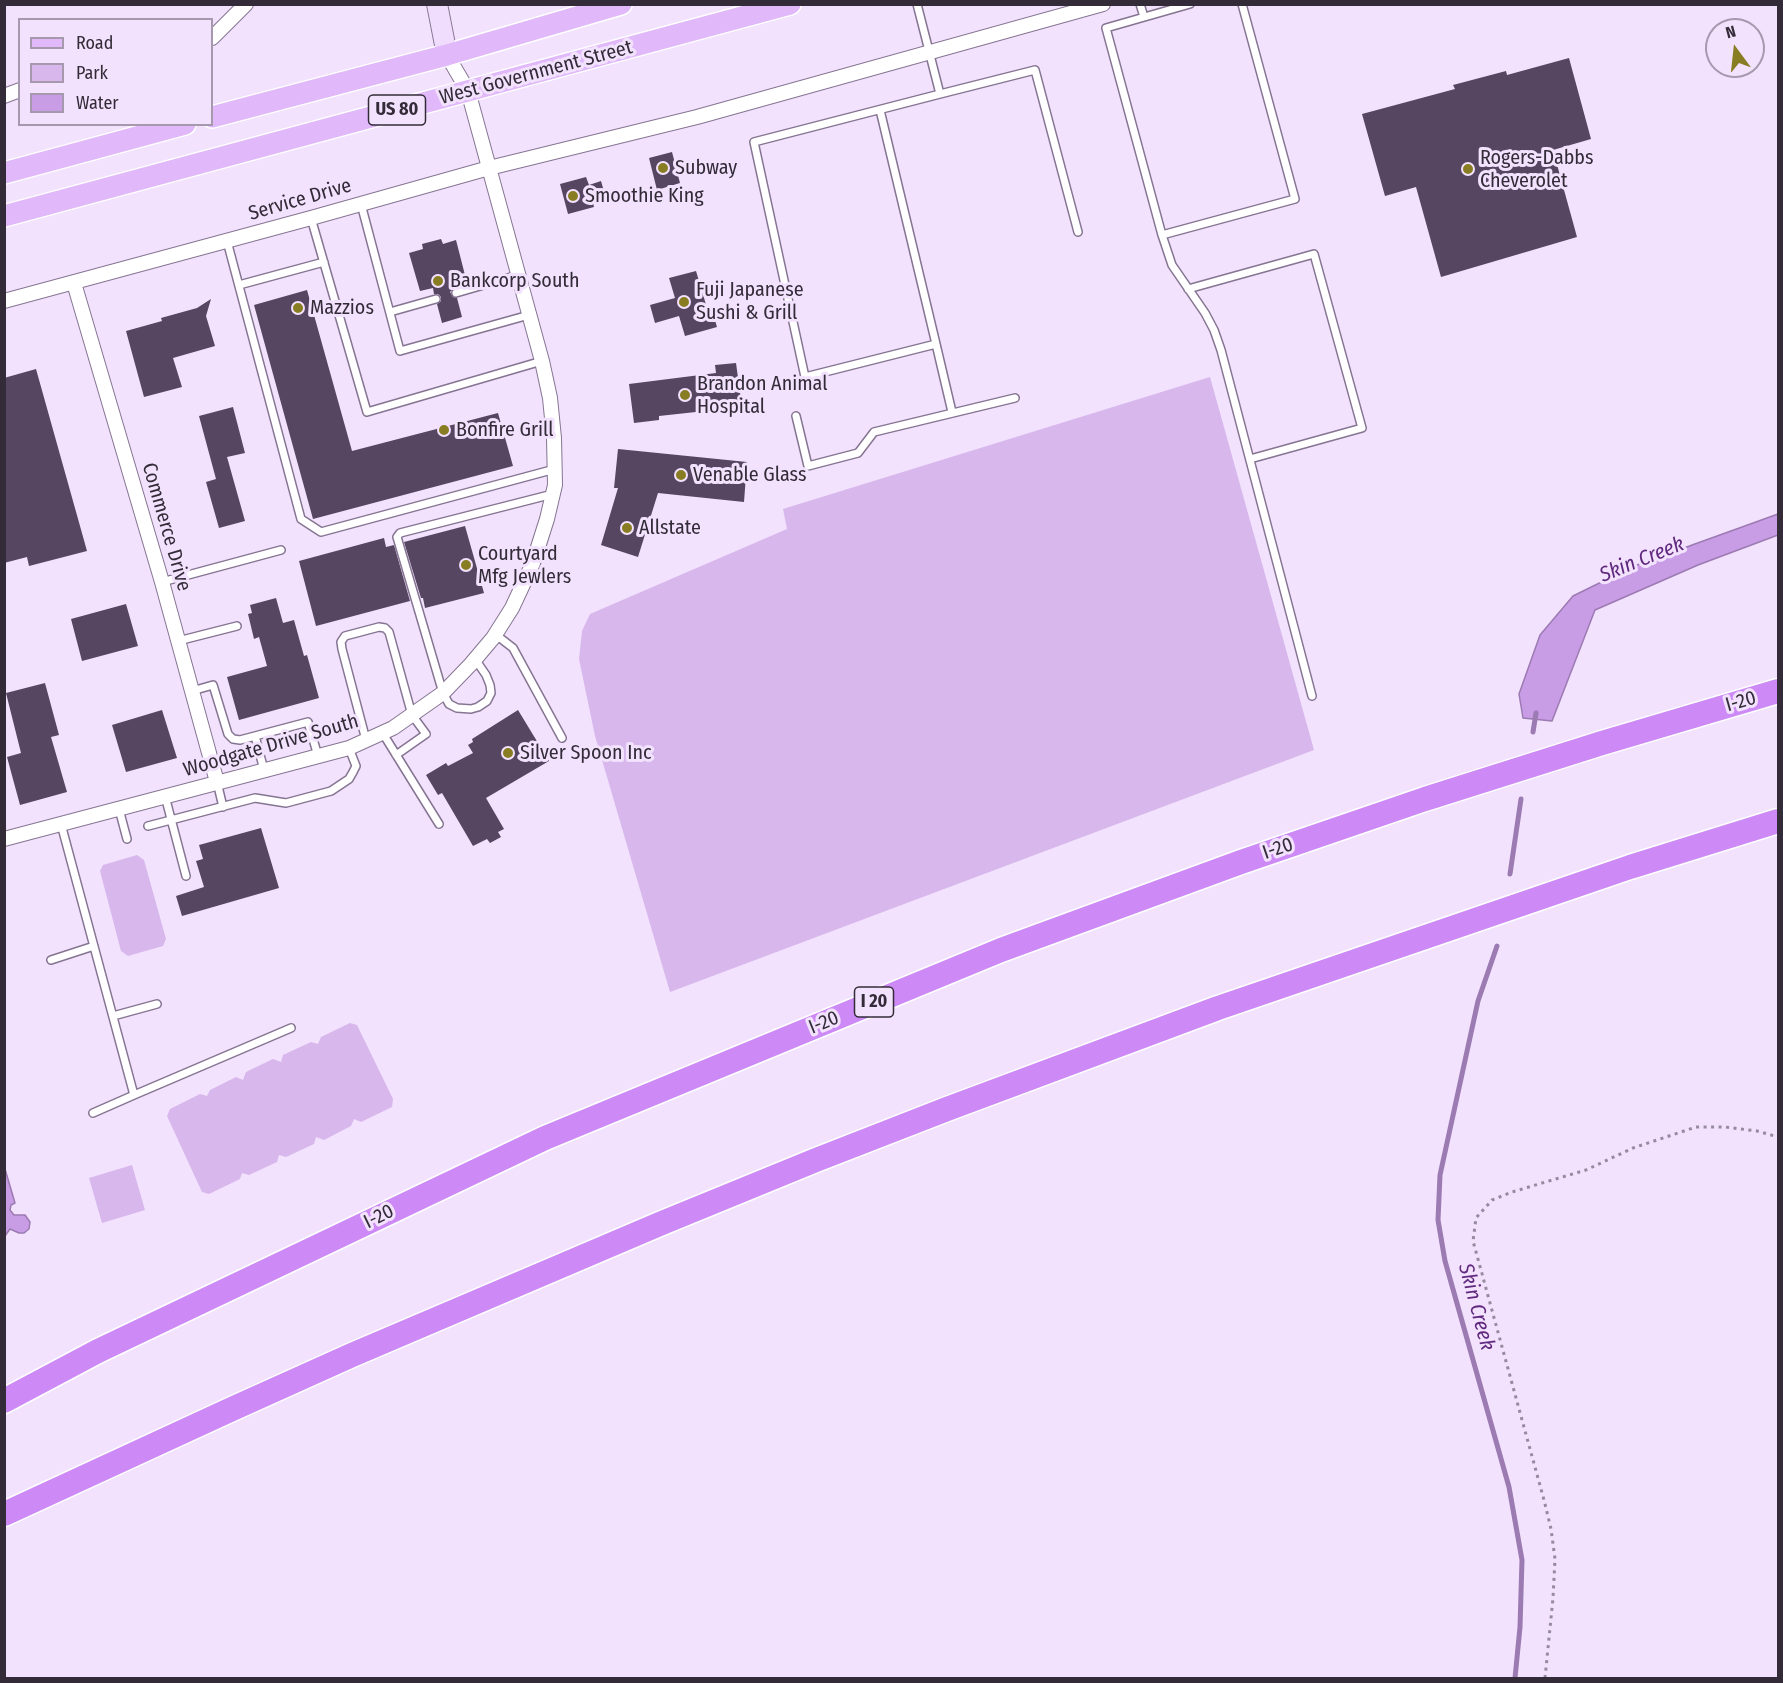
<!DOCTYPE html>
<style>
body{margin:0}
#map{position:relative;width:1783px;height:1683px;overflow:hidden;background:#f2e2fd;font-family:"Fira Sans Condensed",sans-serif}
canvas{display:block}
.frame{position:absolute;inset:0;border:6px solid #332c38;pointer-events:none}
.legend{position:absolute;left:18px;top:18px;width:195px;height:108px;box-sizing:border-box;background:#f2e2fd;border:2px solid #a699ae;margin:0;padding:8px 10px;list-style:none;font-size:18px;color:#332c38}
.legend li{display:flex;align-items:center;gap:12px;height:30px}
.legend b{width:30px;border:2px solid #a699ae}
.north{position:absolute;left:1705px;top:18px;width:60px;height:60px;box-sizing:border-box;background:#f2e2fd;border:2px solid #a699ae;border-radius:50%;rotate:345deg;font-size:16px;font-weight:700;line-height:24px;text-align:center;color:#332c38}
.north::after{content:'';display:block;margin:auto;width:21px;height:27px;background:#897d24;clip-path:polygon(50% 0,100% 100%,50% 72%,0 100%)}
</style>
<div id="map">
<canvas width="1783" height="1683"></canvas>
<div class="frame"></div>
<ul class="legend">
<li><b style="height:8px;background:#e1b9fa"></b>Road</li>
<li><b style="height:16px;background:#d7b7ec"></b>Park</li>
<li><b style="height:16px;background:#c99ce6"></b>Water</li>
</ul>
<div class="north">N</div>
</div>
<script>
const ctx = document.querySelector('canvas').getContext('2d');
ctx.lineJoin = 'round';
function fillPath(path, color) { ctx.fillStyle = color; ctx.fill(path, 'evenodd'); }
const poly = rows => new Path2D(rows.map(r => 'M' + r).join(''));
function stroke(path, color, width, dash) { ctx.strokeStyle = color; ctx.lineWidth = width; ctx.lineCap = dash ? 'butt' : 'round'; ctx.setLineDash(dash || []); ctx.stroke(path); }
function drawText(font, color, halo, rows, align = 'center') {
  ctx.font = font + ' "Fira Sans Condensed",sans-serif'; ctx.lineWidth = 6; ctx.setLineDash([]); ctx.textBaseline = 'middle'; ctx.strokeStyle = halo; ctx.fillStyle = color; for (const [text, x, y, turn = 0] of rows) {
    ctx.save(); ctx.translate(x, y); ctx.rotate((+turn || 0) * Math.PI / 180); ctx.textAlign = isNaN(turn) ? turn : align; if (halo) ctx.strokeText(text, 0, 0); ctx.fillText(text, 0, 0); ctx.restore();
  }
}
const green = poly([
 [1210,377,1314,750,670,992,595,736,579,659,582,631,590,614,787,529,783,509],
 [137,855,144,860,166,939,163,946,128,956,121,951,100,871,103,865],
 [350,1023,357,1025,393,1099,392,1107,361,1122,354,1119,351,1126,324,1140,316,1137,314,1144,286,1157,279,1155,277,1162,249,1175,242,1173,240,1179,209,1194,202,1192,167,1116,170,1109,200,1094,207,1096,210,1090,236,1077,243,1080,246,1072,273,1059,281,1062,283,1055,311,1042,318,1044,321,1037],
 [132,1165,145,1210,102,1223,89,1178]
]);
const water = poly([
 [1778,514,1778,535,1698,565,1595,610,1552,721,1523,718,1519,694,1540,635,1573,596,1634,566,1778,514],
 [5,1169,15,1203,11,1205,10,1210,14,1215,25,1215,30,1222,29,1229,24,1233,19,1233,10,1229,5,1236,5,1169]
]);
const stream = poly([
 [1533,732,1536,713],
 [1510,874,1521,799],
 [1497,946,1478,1001,1440,1175,1438,1220,1445,1261,1509,1487,1522,1560,1520,1627,1515,1678]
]);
const building = poly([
 [1569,58,1591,139,1553,150,1577,237,1441,277,1416,187,1385,196,1362,114,1455,89,1453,85,1506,71,1507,75],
 [672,152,680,183,657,190,649,158],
 [586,177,589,185,601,181,605,195,592,198,594,207,568,214,560,184],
 [441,239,443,244,456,240,466,279,453,283,454,288,450,292,453,297,457,298,462,317,442,323,437,304,441,301,441,297,438,294,434,294,433,288,420,291,409,253,423,249,422,244],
 [696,271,707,308,711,307,717,327,685,336,679,316,655,323,650,305,675,298,669,278],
 [307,290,352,451,498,413,513,466,313,519,254,305],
 [211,299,206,316,215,346,173,358,182,387,144,397,126,331,162,321,161,318,197,308],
 [736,363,742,407,659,416,659,420,634,423,629,384,716,373,715,365],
 [36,369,87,551,29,566,27,557,4,563,4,378],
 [233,407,245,453,227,457,245,521,219,528,206,482,216,479,199,416],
 [618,449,747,462,744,502,658,493,638,557,601,545,618,488,614,488],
 [465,526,484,593,425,608,423,598,421,598,404,542],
 [384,538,386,547,394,545,410,601,316,626,299,561],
 [276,598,283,623,294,620,304,656,307,655,319,698,239,720,227,677,267,666,259,637,254,639,248,614,252,613,250,605],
 [126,604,138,646,82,661,71,619],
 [45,683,59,735,51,737,67,792,20,805,7,757,21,753,6,693],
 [162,710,177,758,126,772,112,725],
 [518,710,549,761,486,798,504,829,498,832,501,837,490,843,487,839,473,846,442,793,438,795,426,775,446,763,448,766,473,753,468,745,473,742,472,739],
 [261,828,279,888,182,916,176,896,204,887,196,861,203,859,199,845]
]);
const path = poly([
 [1545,1678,1553,1598,1555,1559,1551,1529,1544,1500,1473,1241,1476,1218,1492,1200,1512,1192,1586,1170,1633,1148,1696,1127,1725,1127,1757,1131,1778,1137]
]);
const lane = poly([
 [1140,4,1144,17],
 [1190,4,1106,28,1162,235,1295,199,1242,4],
 [940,94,1035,70,1078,232],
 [880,110,936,344,805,377,754,142,940,94,917,4],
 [361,204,400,351,529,315],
 [311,218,367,412,542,361],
 [1162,235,1172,265,1205,313,1214,330,1221,350,1312,696],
 [227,241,301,519,321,532,555,469],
 [239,285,324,262],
 [1188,289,1314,254,1362,428,1250,459],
 [456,293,518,275],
 [390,312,436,299],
 [936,344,952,412],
 [796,416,808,466,858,453,874,432,1015,398],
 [162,582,281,550],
 [495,634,513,648,562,738],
 [178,641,237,626],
 [475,659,486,675,490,685,491,693,487,701,478,707,471,709,457,708,449,704,443,693,397,537,400,533,553,494],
 [192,691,213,685,228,734,233,739,240,740,308,722,318,756],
 [382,732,439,824],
 [255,736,264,770],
 [366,740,342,649,341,642,345,636,379,627,385,628,389,632,412,715,426,734,396,755],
 [217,782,223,807],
 [165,796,186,876],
 [119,809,127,839],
 [61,824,134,1095,291,1028],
 [148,826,255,798,286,803,331,791,349,779,353,772,356,766,349,748],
 [51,960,94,946],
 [113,1016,157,1004],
 [93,1113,134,1095]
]);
const street = poly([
 [212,38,246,4],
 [4,96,20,90],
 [74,283,162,582,217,782],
 [4,301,311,218,489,168,697,117,1103,4],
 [4,839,349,748,393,728,443,693,471,664,493,638,512,608,533,563,547,519,555,485,554,438,550,398,542,361,468,91,447,55]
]);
const secondary = poly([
 [437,4,447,55]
]);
const primary = poly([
 [212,117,447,55,621,4],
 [4,173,185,124],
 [4,216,790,4]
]);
const highway = poly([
 [4,1401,98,1351,545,1138,1001,950,1241,862,1425,799,1602,743,1778,691],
 [4,1514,232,1409,352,1355,662,1223,816,1160,947,1109,1218,1008,1630,867,1778,821]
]);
const markers = [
 [663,168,6,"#897d24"],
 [1468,169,6,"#897d24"],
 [573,196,6,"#897d24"],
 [438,281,6,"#897d24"],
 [684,302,6,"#897d24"],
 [298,308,6,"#897d24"],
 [685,395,6,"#897d24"],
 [444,430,6,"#897d24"],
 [681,475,6,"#897d24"],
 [627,528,6,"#897d24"],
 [466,565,6,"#897d24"],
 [508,753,6,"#897d24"]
];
const shields = [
 [397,110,57],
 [874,1002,39]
];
const shieldNames = [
 ["US 80",397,110],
 ["I 20",874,1002]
];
const streetNames = [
 ["West Government Street",536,73,-15],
 ["Service Drive",300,200,-16],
 ["Commerce Drive",166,527,74],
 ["I-20",1741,702,-16],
 ["Woodgate Drive South",271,746,-16],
 ["I-20",1278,849,-19],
 ["I-20",824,1023,-22],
 ["I-20",379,1217,-26]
];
const poiNames = [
 ["Rogers-Dabbs",1480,158],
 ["Cheverolet",1480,181],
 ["Subway",675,168],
 ["Smoothie King",585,196],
 ["Bankcorp South",450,281],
 ["Fuji Japanese",696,290],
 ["Sushi & Grill",696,313],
 ["Mazzios",310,308],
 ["Brandon Animal",697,384],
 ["Hospital",697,407],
 ["Bonfire Grill",456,430],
 ["Venable Glass",693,475],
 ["Allstate",639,528],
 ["Courtyard",478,554],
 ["Mfg Jewlers",478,577],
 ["Silver Spoon Inc",520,753]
];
const waterNames = [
 ["Skin Creek",1642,560,-22],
 ["Skin Creek",1476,1307,75]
];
fillPath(green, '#d7b7ec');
fillPath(water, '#c99ce6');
stroke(water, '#9c7ab2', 1.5);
stroke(stream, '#9c7ab2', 5);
fillPath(building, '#564661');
stroke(lane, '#867592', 10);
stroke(street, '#867592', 16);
stroke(secondary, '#867592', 22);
stroke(primary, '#fff', 24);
stroke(highway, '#fff', 27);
stroke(path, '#968a9e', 3, [3, 4.5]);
stroke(lane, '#fff', 7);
stroke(street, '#fff', 14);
stroke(secondary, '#f0dcfc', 20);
stroke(primary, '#e1b9fa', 21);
stroke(highway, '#cd8af6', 24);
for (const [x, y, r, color] of markers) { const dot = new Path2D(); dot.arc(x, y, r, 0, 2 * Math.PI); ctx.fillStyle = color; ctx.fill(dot); stroke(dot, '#f2e2fd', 2); }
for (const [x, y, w] of shields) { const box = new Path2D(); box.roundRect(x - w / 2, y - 15, w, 30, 4.5); ctx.fillStyle = '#f2e2fd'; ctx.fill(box); stroke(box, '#332c38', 1.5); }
drawText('bold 18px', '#332c38', null, shieldNames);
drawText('20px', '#332c38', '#f2e2fd', streetNames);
drawText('20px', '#332c38', '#f2e2fd', poiNames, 'left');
drawText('italic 21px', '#60297e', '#f2e2fd', waterNames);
</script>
